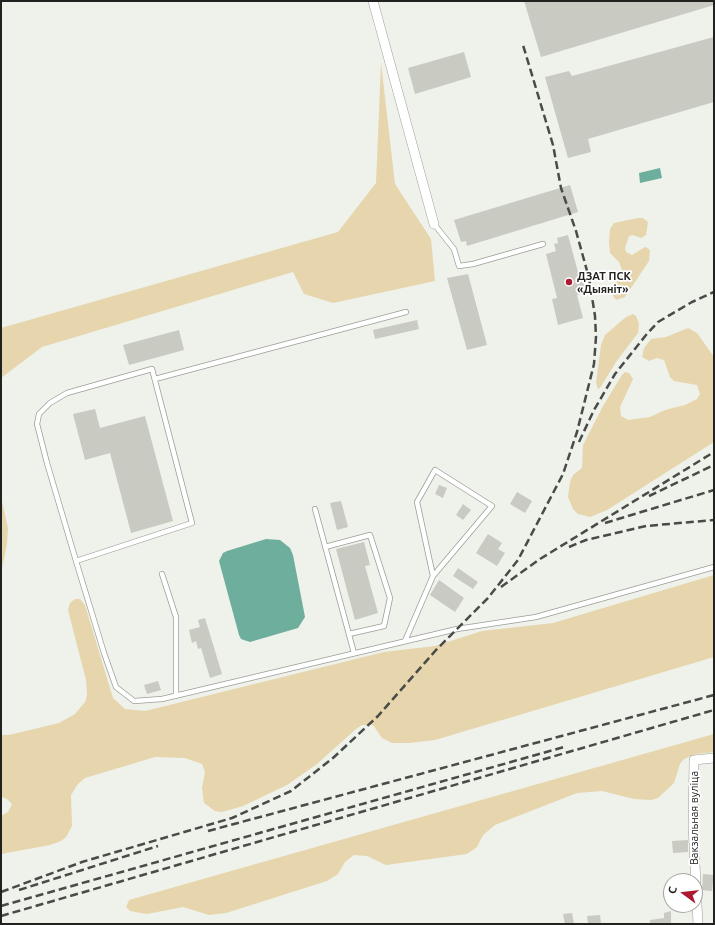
<!DOCTYPE html>
<meta charset="utf-8">
<style>
body{margin:0}
#map{position:relative;width:715px;height:925px;overflow:hidden;background:#eef2ea;font-family:Ubuntu,sans-serif}
canvas{display:block}
.frame{position:absolute;inset:0;border:2px solid #21221f;pointer-events:none}
.north{position:absolute;left:663px;top:873px;width:40px;height:40px;box-sizing:border-box;background:#fff;border:1px solid #a6a7a5;border-radius:50%;rotate:285deg;font-size:11px;font-weight:700;line-height:16px;text-align:center;color:#21221f}
.north::after{content:'';display:block;margin:auto;width:14px;height:18px;background:#ad1930;clip-path:polygon(50% 0,100% 100%,50% 72%,0 100%)}
</style>
<div id="map">
<canvas width="715" height="925"></canvas>
<div class="frame"></div>
<div class="north">С</div>
</div>
<script>
const ctx = document.querySelector('canvas').getContext('2d');
ctx.lineJoin = 'round';
function fillPath(path, color) { ctx.fillStyle = color; ctx.fill(path, 'evenodd'); }
const poly = rows => new Path2D(rows.map(r => 'M' + r).join(''));
function stroke(path, color, width, dash) { ctx.strokeStyle = color; ctx.lineWidth = width; ctx.lineCap = dash ? 'butt' : 'round'; ctx.setLineDash(dash || []); ctx.stroke(path); }
function drawText(font, color, halo, rows, align = 'center') {
  ctx.font = font + ' Ubuntu,sans-serif'; ctx.lineWidth = 3.5; ctx.setLineDash([]); ctx.textBaseline = 'middle'; ctx.strokeStyle = halo; ctx.fillStyle = color; for (const [text, x, y, turn = 0] of rows) {
    ctx.save(); ctx.translate(x, y); ctx.rotate((+turn || 0) * Math.PI / 180); ctx.textAlign = isNaN(turn) ? turn : align; if (halo) ctx.strokeText(text, 0, 0); ctx.fillText(text, 0, 0); ctx.restore();
  }
}
const green = poly([
 [381,63,395,184,431,239,435,281,333,303,304,294,293,272,42,347,1,378,1,328,338,232,376,183],
 [638,218,643,218,648,222,646,235,641,238,633,235,629,236,625,248,626,252,632,255,645,247,648,248,650,251,649,261,625,297,616,300,613,296,613,290,622,270,619,262,610,253,609,241,610,229,614,223],
 [633,314,636,316,639,324,638,333,616,362,600,388,598,389,596,383,601,345,605,335,626,317],
 [688,328,697,333,714,357,714,442,607,510,590,517,578,514,573,509,568,497,570,482,573,475,582,468,583,445,603,406,622,375,625,372,629,373,633,379,620,407,621,416,628,420,650,417,665,410,685,405,697,399,700,394,697,385,674,381,670,377,664,360,657,358,649,361,642,357,644,348,651,339,666,337],
 [1,497,8,528,7,544,1,573],
 [714,575,714,657,435,740,409,743,392,743,382,738,373,725,362,725,356,729,317,764,287,785,243,806,222,812,215,811,204,803,202,788,205,772,202,764,185,758,155,757,85,778,78,784,71,795,72,826,66,837,61,841,50,845,1,854,1,816,8,812,12,804,7,799,1,797,1,735,9,735,59,723,75,714,85,702,87,695,86,680,68,610,70,603,75,599,80,599,85,605,113,698,125,709,145,711,384,652,435,646,482,631,553,623],
 [714,734,714,752,696,754,684,759,680,764,674,783,658,798,651,800,634,799,602,791,577,793,495,825,483,835,477,847,467,854,386,865,367,856,354,855,345,862,338,874,327,881,226,913,209,915,183,907,147,914,130,911,126,907,129,900]
]);
const water = poly([
 [660,168,662,178,640,183,639,173],
 [266,539,280,540,290,548,293,555,305,617,298,628,250,642,241,639,239,635,219,561,223,553,227,551]
]);
const building = poly([
 [524,1,714,1,714,5,541,57],
 [714,37,714,102,588,139,591,152,568,158,545,77,569,71,572,76],
 [464,52,471,77,415,94,408,68],
 [570,185,578,212,467,246,466,241,461,242,454,220],
 [568,235,578,272,582,271,587,292,577,295,583,318,558,325,552,299,557,298,546,254,556,251,554,244,558,243,557,238],
 [468,274,487,345,467,350,447,278],
 [417,320,419,329,375,339,373,330],
 [179,330,184,350,129,365,123,345],
 [95,409,100,428,145,416,173,521,131,533,110,453,85,460,73,414],
 [439,485,447,488,443,498,435,494],
 [517,492,532,501,525,513,510,504],
 [341,501,348,527,337,530,330,503],
 [463,504,471,510,463,520,456,515],
 [488,534,502,543,498,549,505,553,497,566,476,553],
 [364,542,370,565,365,566,378,613,355,620,336,549],
 [458,568,478,582,473,589,453,576],
 [439,580,464,598,455,612,430,595],
 [205,618,222,674,210,678,201,648,198,649,196,641,192,643,189,630,200,627,198,620],
 [158,681,161,690,147,694,144,685],
 [688,840,688,852,673,853,672,841],
 [703,874,714,875,712,891,702,890],
 [671,911,671,924,650,924,650,920,664,918,664,913],
 [572,913,574,924,565,924,563,914],
 [600,915,601,924,588,924,587,916]
]);
const service = poly([
 [434,224,454,249,459,266,473,264,543,244],
 [155,379,406,312],
 [315,509,354,653],
 [325,547,370,535,390,598,384,626,349,634],
 [76,561,192,523,152,369,67,393,50,403,39,414,37,424,47,463,76,561,104,653,116,687,134,701,162,699,457,629,536,617,714,567],
 [162,574,176,617,176,696],
 [405,641,433,576,492,506,435,470,417,502,433,576]
]);
const minor = poly([
 [373,1,434,224],
 [698,924,693,826,694,760,714,758]
]);
const rail = poly([
 [579,442,594,410,615,374,646,335,658,322,692,302,714,292],
 [649,496,714,465],
 [605,523,714,490],
 [569,547,586,540,646,526,714,520],
 [501,587,540,559,714,452],
 [208,831,714,695],
 [19,890,158,846],
 [1,892,82,862,232,818,291,791,333,758,378,716,436,650,488,598,518,560,563,474,577,432,594,364,596,337,595,316,589,278,576,231,561,188,553,145,523,45],
 [1,906,564,747],
 [1,916,714,710]
]);
const markers = [
 [569,282,4,"#ad1930"]
];
const poiNames = [
 ["ДЗАТ ПСК",577,276],
 ["«Дыяніт»",577,289]
];
const streetNames = [
 ["Вакзальная вуліца",694,818,-90]
];
fillPath(green, '#e6d5ad');
fillPath(water, '#6eae9d');
fillPath(building, '#c9cac2');
stroke(service, '#9b9e98', 6);
stroke(minor, '#9b9e98', 10);
stroke(service, '#fff', 4.5);
stroke(minor, '#fff', 9);
stroke(rail, '#494b47', 2.5, [8, 4]);
for (const [x, y, r, color] of markers) { const dot = new Path2D(); dot.arc(x, y, r, 0, 2 * Math.PI); ctx.fillStyle = color; ctx.fill(dot); stroke(dot, '#fff', 1.5); }
drawText('bold 11px', '#21221f', '#fff', poiNames, 'left');
drawText('11px', '#21221f', '#fff', streetNames);
</script>
